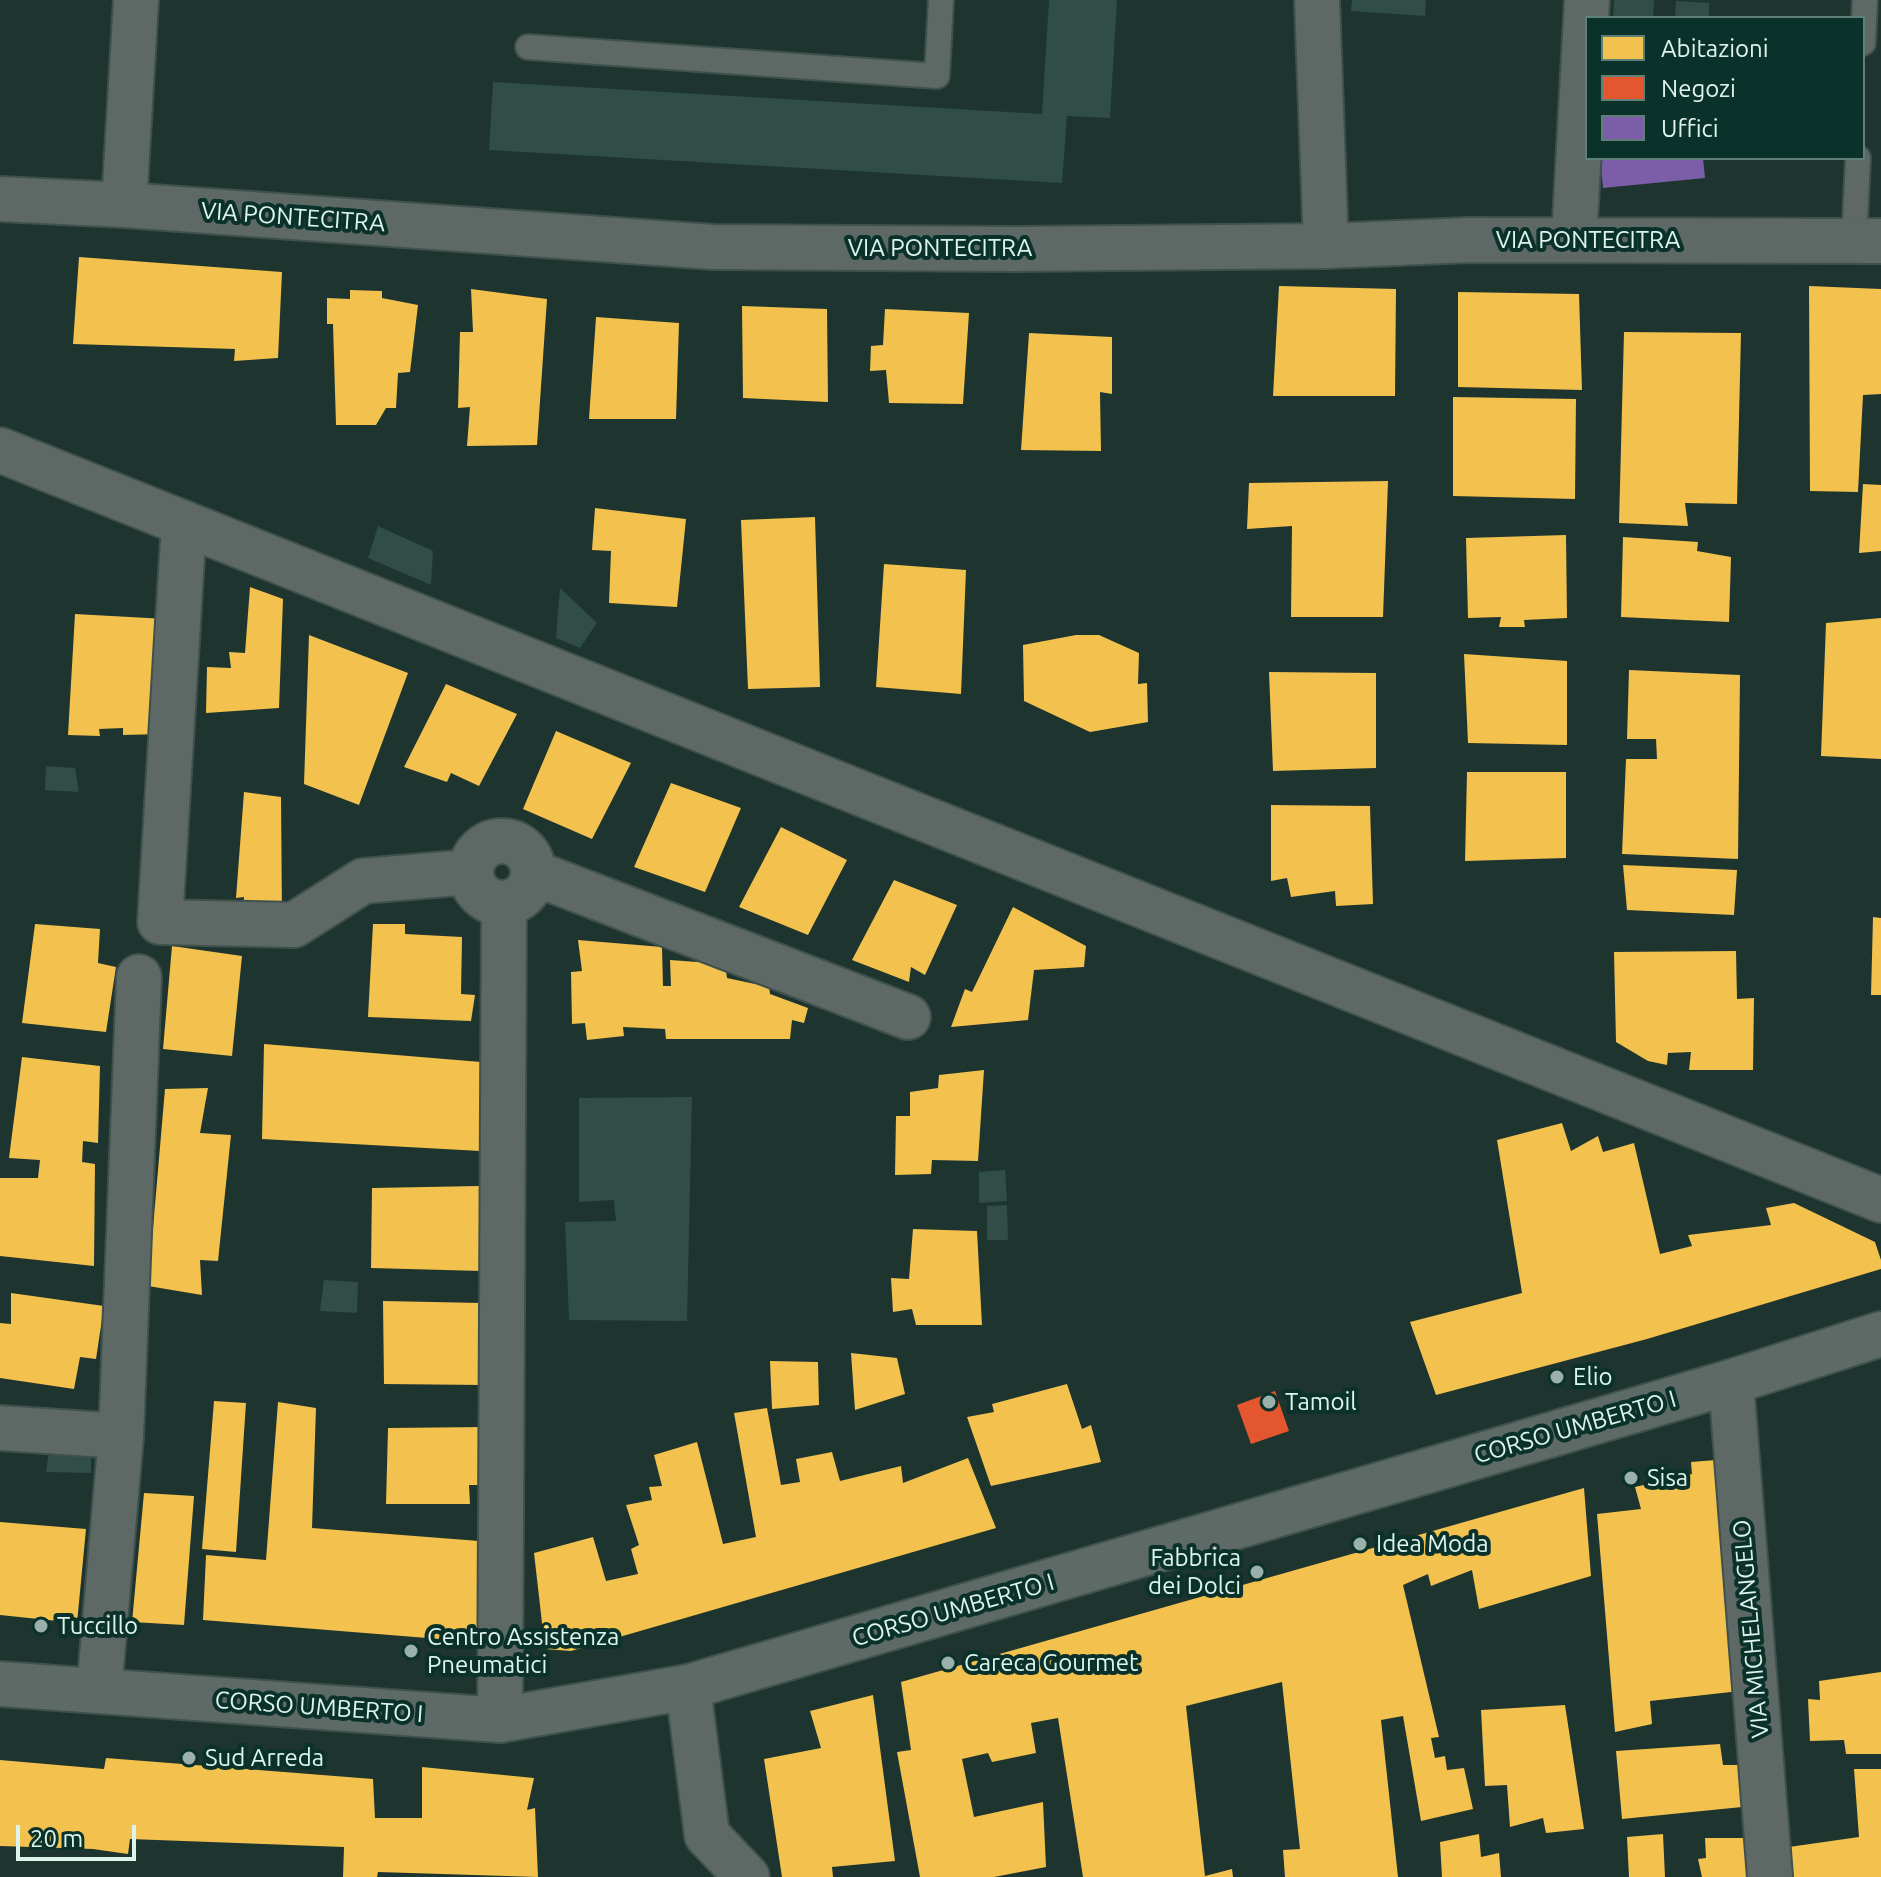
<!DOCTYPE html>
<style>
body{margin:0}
#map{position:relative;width:1881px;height:1877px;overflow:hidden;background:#1e342f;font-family:Ubuntu,sans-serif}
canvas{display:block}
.legend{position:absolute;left:1585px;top:16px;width:280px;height:144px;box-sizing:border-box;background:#0a322a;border:2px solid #5f7f78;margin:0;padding:10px 14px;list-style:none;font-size:24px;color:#dff3ed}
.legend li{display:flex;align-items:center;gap:16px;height:40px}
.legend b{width:40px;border:2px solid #5f7f78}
.scale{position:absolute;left:16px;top:1825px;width:120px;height:36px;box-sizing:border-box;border:4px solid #dff3ed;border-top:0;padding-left:10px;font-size:24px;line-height:28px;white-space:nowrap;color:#dff3ed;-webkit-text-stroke:6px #0a322a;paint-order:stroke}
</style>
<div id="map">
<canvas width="1881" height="1877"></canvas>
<ul class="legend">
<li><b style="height:22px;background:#f2c14e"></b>Abitazioni</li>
<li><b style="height:22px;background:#e4572e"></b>Negozi</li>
<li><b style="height:22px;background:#7b5ea7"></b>Uffici</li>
</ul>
<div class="scale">20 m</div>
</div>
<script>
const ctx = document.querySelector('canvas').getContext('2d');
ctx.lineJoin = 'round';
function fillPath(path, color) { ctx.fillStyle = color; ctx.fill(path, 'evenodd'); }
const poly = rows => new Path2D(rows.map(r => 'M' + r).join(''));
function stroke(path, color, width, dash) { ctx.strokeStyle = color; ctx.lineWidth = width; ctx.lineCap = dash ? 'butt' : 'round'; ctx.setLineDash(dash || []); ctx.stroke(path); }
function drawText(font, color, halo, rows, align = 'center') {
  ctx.font = font + ' Ubuntu,sans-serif'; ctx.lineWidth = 8; ctx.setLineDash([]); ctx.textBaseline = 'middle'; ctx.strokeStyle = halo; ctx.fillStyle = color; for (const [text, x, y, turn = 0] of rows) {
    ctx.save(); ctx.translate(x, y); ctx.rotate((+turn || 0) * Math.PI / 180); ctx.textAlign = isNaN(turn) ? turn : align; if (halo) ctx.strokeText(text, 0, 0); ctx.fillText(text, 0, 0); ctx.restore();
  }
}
const homes = poly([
 [79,257,282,272,278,358,234,361,235,349,73,344],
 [1279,286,1396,289,1395,396,1273,396],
 [1809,286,1881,289,1881,394,1863,395,1858,492,1810,491],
 [471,289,547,299,537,445,467,446,470,407,458,408,460,332,473,332],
 [350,290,382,291,382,298,418,305,410,372,398,373,396,408,386,408,376,425,336,425,333,324,327,324,327,298,350,299],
 [1458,292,1579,294,1582,390,1458,387],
 [742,306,827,309,828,402,743,398],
 [885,309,969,313,963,404,889,403,886,370,870,371,871,346,883,345],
 [596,317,679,323,676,419,589,419],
 [1624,332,1741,333,1737,504,1685,503,1688,526,1619,523],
 [1029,333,1112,337,1112,394,1100,392,1101,451,1021,450],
 [1453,397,1576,399,1575,499,1453,496],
 [1388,481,1383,617,1291,617,1292,526,1247,529,1249,483],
 [1863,484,1881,485,1881,551,1859,553],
 [595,508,686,519,677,607,609,603,611,551,592,550],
 [815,517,820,687,748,689,741,520],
 [1566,535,1567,618,1524,620,1525,627,1499,627,1501,617,1468,618,1466,538],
 [1623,537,1698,542,1697,551,1731,557,1729,622,1621,617],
 [884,564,966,570,961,694,876,687],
 [250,587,283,599,279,708,206,713,207,667,231,668,229,652,245,653],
 [75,614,166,619,162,734,123,735,123,728,99,729,100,736,68,735],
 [1881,618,1881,759,1821,756,1826,623],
 [309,635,408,673,359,805,304,784],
 [1076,635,1099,635,1139,653,1138,684,1147,683,1148,722,1090,732,1024,701,1023,645],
 [1464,654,1567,661,1567,745,1468,743],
 [1629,670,1740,675,1738,859,1622,854,1626,759,1657,759,1656,739,1627,739],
 [1269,672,1376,673,1376,768,1273,771],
 [446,684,517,714,479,786,451,773,447,782,404,767],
 [556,731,631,763,592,839,523,809],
 [1467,772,1566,772,1566,858,1465,861],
 [671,783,741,808,705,892,634,867],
 [244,792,281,797,282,918,242,918,244,897,236,898],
 [1271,805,1370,806,1373,904,1336,906,1335,891,1291,897,1287,878,1271,881],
 [781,827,847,860,808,935,739,907],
 [1623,865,1737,870,1734,915,1627,910],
 [894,880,957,905,925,975,911,967,909,982,852,960],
 [1013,907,1086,946,1084,967,1034,970,1028,1020,951,1027,965,989,972,992],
 [1873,917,1881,918,1881,995,1871,995],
 [35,924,100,929,98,963,116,967,106,1032,22,1023],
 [373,924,405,924,405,934,462,937,461,994,475,995,471,1021,368,1017],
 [578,940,662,947,663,986,671,986,670,960,711,963,726,971,727,978,769,987,770,994,808,1008,804,1023,792,1020,790,1039,666,1039,665,1029,623,1027,624,1036,587,1040,585,1023,572,1024,571,972,582,971],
 [172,946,242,956,232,1056,163,1049],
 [1736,951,1737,999,1754,998,1753,1070,1689,1070,1691,1052,1668,1053,1667,1065,1648,1061,1616,1042,1614,952],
 [264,1044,481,1062,480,1151,262,1139],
 [22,1057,100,1066,98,1143,83,1141,82,1162,95,1164,94,1266,0,1256,0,1178,38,1178,40,1160,9,1158],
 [984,1070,978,1161,932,1160,931,1174,895,1175,896,1116,910,1116,910,1092,938,1088,939,1075],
 [208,1088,200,1133,231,1135,218,1261,200,1260,202,1295,148,1286,165,1089],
 [1562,1123,1571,1151,1598,1136,1603,1152,1634,1143,1660,1254,1692,1246,1688,1235,1771,1225,1766,1208,1794,1203,1875,1242,1881,1260,1881,1269,1647,1339,1436,1395,1410,1322,1522,1293,1497,1140],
 [479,1186,482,1271,371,1268,372,1188],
 [913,1229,977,1231,982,1325,916,1325,912,1309,893,1312,891,1278,909,1279],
 [11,1293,104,1306,96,1359,80,1357,74,1389,0,1378,0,1323,11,1324],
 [383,1301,482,1303,483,1385,384,1384],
 [851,1353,897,1358,905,1394,855,1410],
 [770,1361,818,1362,819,1405,772,1409],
 [1067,1384,1082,1429,1091,1425,1101,1462,991,1486,967,1417,994,1412,992,1404],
 [214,1401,246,1403,236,1552,202,1549],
 [278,1402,316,1408,312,1528,479,1541,477,1642,203,1620,206,1555,266,1560],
 [767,1408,781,1485,800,1482,796,1459,832,1452,840,1481,901,1466,903,1483,968,1458,996,1528,571,1651,545,1649,534,1553,593,1537,606,1581,638,1574,631,1549,639,1545,626,1505,652,1500,649,1487,662,1486,654,1455,697,1442,723,1544,756,1537,734,1413],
 [484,1427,479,1485,469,1485,470,1504,386,1504,388,1428],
 [1716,1460,1740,1691,1650,1701,1652,1724,1615,1732,1597,1514,1641,1509,1635,1487,1692,1474,1691,1462],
 [1584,1488,1591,1576,1479,1609,1472,1570,1431,1586,1428,1574,1403,1585,1439,1737,1431,1738,1435,1758,1445,1756,1447,1770,1464,1768,1473,1809,1421,1821,1403,1716,1381,1720,1398,1877,1285,1877,1283,1850,1300,1849,1282,1682,1186,1706,1205,1876,1232,1869,1233,1877,1083,1877,1058,1718,1031,1723,1036,1753,992,1762,988,1753,962,1759,974,1817,1043,1802,1046,1867,994,1877,920,1877,897,1752,911,1750,901,1682],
 [144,1493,194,1496,184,1625,132,1622],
 [0,1522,86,1529,77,1623,0,1615],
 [1881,1672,1881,1754,1846,1754,1844,1740,1810,1741,1808,1699,1820,1700,1819,1681],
 [873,1695,895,1861,832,1867,833,1877,782,1877,764,1759,821,1748,810,1711],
 [1565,1705,1584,1829,1546,1833,1543,1818,1510,1827,1507,1785,1485,1786,1481,1710],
 [1720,1744,1723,1765,1753,1765,1742,1807,1622,1819,1616,1751],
 [106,1758,373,1779,375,1818,422,1818,422,1767,534,1778,527,1810,535,1808,538,1877,378,1872,377,1877,343,1877,344,1847,130,1839,128,1854,93,1849,0,1846,0,1760,104,1769],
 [1854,1769,1881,1769,1881,1877,1792,1877,1789,1847,1859,1837],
 [1479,1834,1481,1857,1499,1853,1501,1877,1442,1877,1440,1842],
 [1663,1834,1665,1877,1629,1877,1627,1837],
 [1705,1838,1748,1838,1752,1877,1702,1877,1698,1859,1706,1858]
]);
const shops = poly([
 [1275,1391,1289,1431,1251,1444,1237,1405]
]);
const offices = poly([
 [1600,158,1703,158,1705,178,1603,188]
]);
const building = poly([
 [1049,0,1117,0,1110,118,1067,116,1062,183,489,150,493,82,1042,114],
 [1352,0,1426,0,1425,16,1351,11],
 [1614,0,1654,0,1653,18,1613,18],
 [1676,1,1709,3,1709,18,1675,18],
 [378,526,433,551,431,585,368,558],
 [560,588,597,623,580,648,556,638],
 [46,766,75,768,79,792,45,790],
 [692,1097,687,1321,569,1320,565,1222,616,1221,614,1200,579,1202,579,1098],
 [1005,1170,1007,1201,979,1203,979,1172],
 [1007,1205,1008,1240,987,1240,987,1206],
 [324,1280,358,1282,357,1313,320,1311],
 [49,1450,91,1455,91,1473,46,1472]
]);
const lane = poly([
 [1863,43,1865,0],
 [528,47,937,76,941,0],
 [1854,241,1858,158]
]);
const street = poly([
 [1317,0,1326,246],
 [0,199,124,205,713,247,1015,249,1326,246,1470,240,1881,241],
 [124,205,136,0],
 [1574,240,1587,0],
 [0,450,1881,1200],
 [184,523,160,922,294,925,363,881,470,872],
 '471 872a31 31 0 1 1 62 0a31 31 0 1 1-62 0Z',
 [534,873,908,1017],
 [1731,1382,1770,1877],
 [0,1428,121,1436],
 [688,1687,707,1835,747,1877],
 [99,1691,121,1436,139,977],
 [500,1720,504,903]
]);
const secondary = poly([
 [0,1684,500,1720,688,1687,1731,1382,1881,1334]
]);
const markers = [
 [1557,1377,8,"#9bb0aa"],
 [1269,1402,8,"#9bb0aa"],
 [1631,1478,8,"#9bb0aa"],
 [1360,1544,8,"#9bb0aa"],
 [1257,1572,8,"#9bb0aa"],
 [41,1626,8,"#9bb0aa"],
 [411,1651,8,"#9bb0aa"],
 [948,1663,8,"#9bb0aa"],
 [189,1758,8,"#9bb0aa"]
];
const streetNames = [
 ["VIA PONTECITRA",293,217,4],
 ["VIA PONTECITRA",1588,240],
 ["VIA PONTECITRA",940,248],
 ["CORSO UMBERTO I",1575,1427,-16],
 ["CORSO UMBERTO I",953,1610,-16],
 ["VIA MICHELANGELO",1751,1629,-95],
 ["CORSO UMBERTO I",319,1707,4]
];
const poiNames = [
 ["Elio",1573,1377],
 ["Tamoil",1285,1402],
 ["Sisa",1647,1478],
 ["Idea Moda",1376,1544],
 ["Fabbrica",1241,1558,"right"],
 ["dei Dolci",1241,1586,"right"],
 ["Tuccillo",57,1626],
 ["Centro Assistenza",427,1637],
 ["Pneumatici",427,1665],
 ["Careca Gourmet",964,1663],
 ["Sud Arreda",205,1758]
];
fillPath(homes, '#f2c14e');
fillPath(shops, '#e4572e');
fillPath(offices, '#7b5ea7');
fillPath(building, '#304d47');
stroke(lane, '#3f514d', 28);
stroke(street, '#3f514d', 48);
stroke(secondary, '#3f514d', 48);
stroke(lane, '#5e6865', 24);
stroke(street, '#5e6865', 44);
stroke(secondary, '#5e6a66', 44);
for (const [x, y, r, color] of markers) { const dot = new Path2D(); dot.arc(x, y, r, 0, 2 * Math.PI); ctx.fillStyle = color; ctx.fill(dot); stroke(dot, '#0a322a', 3); }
drawText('24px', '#dff3ed', '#0a322a', streetNames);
drawText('24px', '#dff3ed', '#0a322a', poiNames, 'left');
</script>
